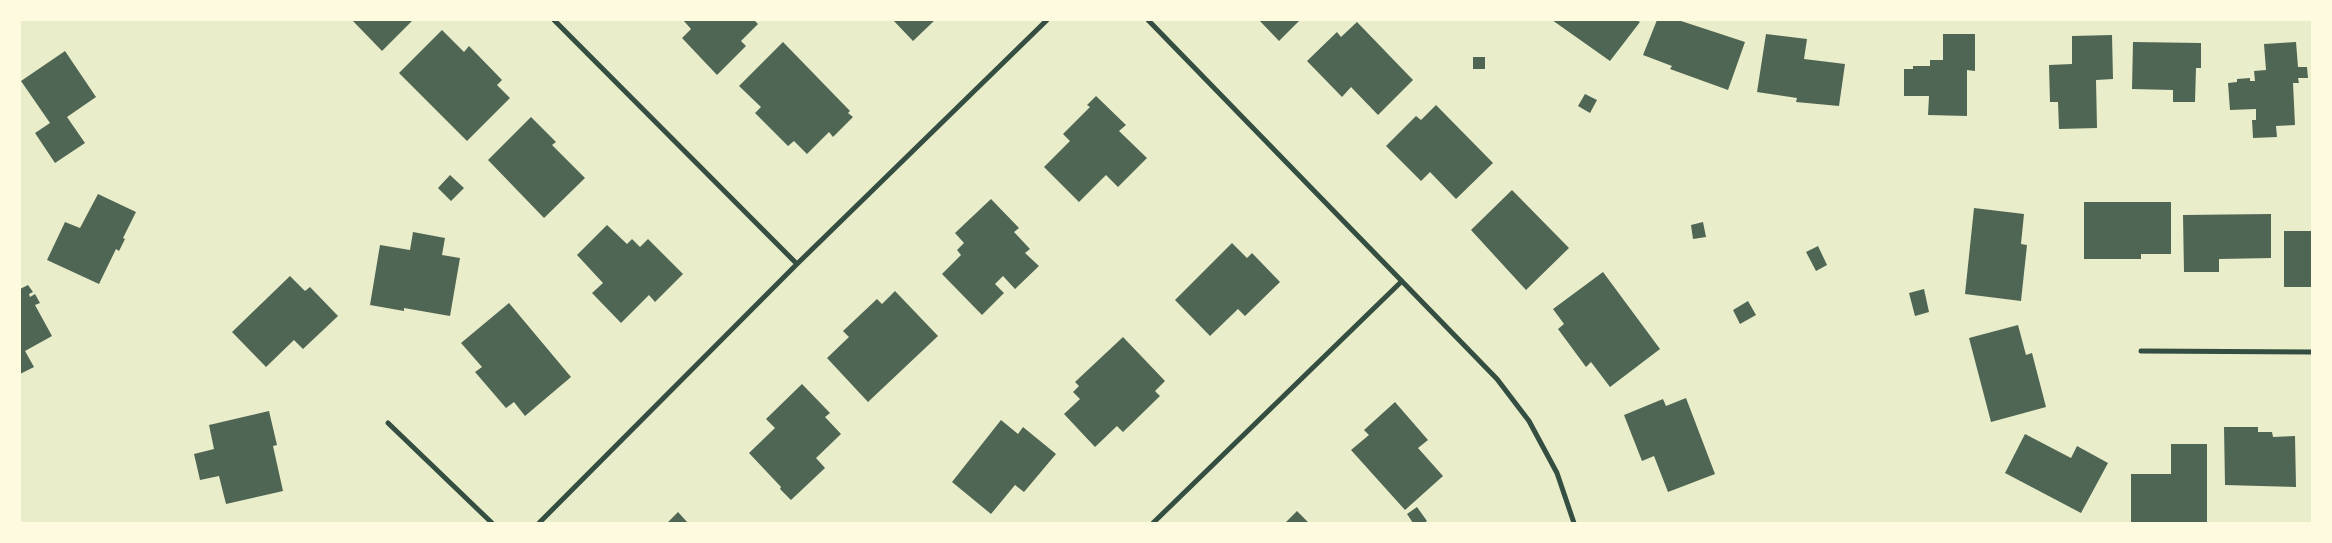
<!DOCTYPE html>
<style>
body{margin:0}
#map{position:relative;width:2332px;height:543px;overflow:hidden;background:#e9edc9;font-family:"Alegreya Sans",sans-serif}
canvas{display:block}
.frame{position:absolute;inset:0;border:21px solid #fefae0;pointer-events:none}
</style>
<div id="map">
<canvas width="2332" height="543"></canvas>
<div class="frame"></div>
</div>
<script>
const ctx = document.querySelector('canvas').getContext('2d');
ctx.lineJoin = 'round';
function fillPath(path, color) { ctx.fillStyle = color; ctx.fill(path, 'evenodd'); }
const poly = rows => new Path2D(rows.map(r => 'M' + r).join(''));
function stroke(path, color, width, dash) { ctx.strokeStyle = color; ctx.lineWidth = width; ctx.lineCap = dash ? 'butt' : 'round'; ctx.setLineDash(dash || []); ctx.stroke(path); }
const building = poly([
 [352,20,413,20,382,51],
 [683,20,754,20,758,24,741,41,746,46,717,75,682,38,691,29],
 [893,20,935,20,913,41],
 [1259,20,1300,20,1279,41],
 [1552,20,1636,20,1640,22,1610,61],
 [1657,20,1678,20,1745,42,1728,90,1670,69,1672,66,1643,55],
 [1357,22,1413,80,1378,115,1351,87,1342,97,1307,61,1337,32,1341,37],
 [442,30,464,52,469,46,502,80,497,85,510,98,467,141,399,73],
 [1766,34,1807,39,1804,59,1845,64,1839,106,1796,102,1797,98,1757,92],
 [1943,34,1975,34,1975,71,1967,70,1967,116,1928,115,1929,96,1904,96,1904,69,1913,69,1913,66,1930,66,1930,60,1943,60],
 [2112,35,2113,79,2096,80,2097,128,2059,129,2058,102,2050,102,2049,65,2072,64,2072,36],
 [783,42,850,111,848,113,853,117,833,137,829,132,807,154,794,141,788,146,755,113,761,107,739,86],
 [2133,42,2201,43,2201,68,2196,68,2195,102,2173,102,2173,90,2132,89],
 [2296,42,2298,67,2307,67,2308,78,2298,78,2299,83,2293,83,2295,125,2276,126,2277,137,2253,138,2252,120,2256,120,2256,109,2230,110,2228,83,2237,82,2237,79,2250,78,2250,81,2255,81,2254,71,2266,70,2264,44],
 [65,51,96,97,67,117,85,143,55,163,35,133,50,123,21,81],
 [1473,57,1485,57,1485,69,1473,69],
 [1585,94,1597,100,1590,113,1578,106],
 [1096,96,1126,125,1119,131,1147,158,1118,187,1106,175,1079,202,1044,167,1070,141,1063,134,1090,107,1087,105],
 [1436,105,1493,163,1456,199,1430,172,1421,181,1386,146,1416,116,1421,120],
 [531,117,556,142,552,145,585,178,544,218,488,160],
 [450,175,464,188,451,201,438,188],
 [1512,190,1569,248,1526,290,1471,230],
 [98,194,136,212,123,238,125,239,119,251,116,249,99,284,47,260,65,222,80,228],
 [991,199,1019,228,1014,232,1030,249,1025,253,1039,266,1015,289,1003,276,995,284,1004,293,982,315,942,274,961,255,957,250,964,243,955,233],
 [2084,202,2171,202,2171,254,2141,254,2141,259,2084,259],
 [1974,208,2024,214,2021,244,2027,245,2021,301,1965,294],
 [2271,214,2271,258,2219,259,2219,272,2184,272,2183,215],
 [1703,222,1706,237,1693,239,1691,225],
 [607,225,627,244,632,239,640,247,648,239,683,274,655,302,649,295,621,323,592,293,603,283,577,255],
 [2284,231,2312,231,2312,287,2284,287],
 [413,232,445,238,442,255,460,258,450,316,404,308,404,311,370,305,380,245,410,250],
 [1232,243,1247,258,1252,253,1280,282,1245,316,1238,309,1210,336,1175,300],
 [1818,246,1827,265,1816,271,1806,252],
 [1603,272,1660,349,1610,387,1591,362,1586,367,1558,329,1564,324,1553,309],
 [290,276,305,291,310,287,338,316,303,349,294,340,266,367,232,332],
 [28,285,33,292,29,294,30,297,35,294,40,303,35,305,52,336,25,351,34,367,20,374,20,289],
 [1924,289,1929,312,1915,316,1909,293],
 [895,291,938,336,868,402,827,358,849,337,843,331,877,299,882,304],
 [1748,301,1756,315,1740,324,1733,310],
 [509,303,571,377,525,416,514,402,506,408,475,372,482,367,461,343],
 [2018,325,2026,355,2032,353,2046,407,1991,422,1969,338],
 [1123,337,1165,381,1155,391,1160,396,1123,432,1117,426,1095,447,1064,414,1080,399,1073,392,1079,386,1075,382],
 [802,384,830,413,825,417,841,434,816,458,825,468,791,500,780,489,781,487,749,453,775,428,766,419],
 [1686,398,1715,474,1668,492,1654,456,1642,461,1624,415,1663,399,1666,406],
 [1395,402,1428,440,1418,448,1443,476,1405,510,1351,450,1369,435,1364,430],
 [269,411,277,445,273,446,283,491,226,504,219,476,200,480,194,454,214,449,209,425],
 [1001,420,1018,434,1023,427,1056,454,1024,492,1015,485,991,514,952,482],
 [2224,427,2258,427,2258,432,2272,432,2273,437,2295,436,2296,487,2225,485],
 [2025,434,2071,458,2077,446,2108,463,2081,513,2005,473],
 [2171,444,2207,444,2207,523,2131,523,2131,474,2171,474],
 [1417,507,1427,521,1424,523,1413,523,1407,514],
 [1297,511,1309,523,1285,523],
 [678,512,688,523,667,523]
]);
const minor = poly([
 [554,20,797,264],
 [1148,20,1497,379,1529,421,1557,473,1574,523],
 [2141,351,2312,352],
 [388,423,492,523],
 [539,523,797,264,1047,20],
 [1153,523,1402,281]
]);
fillPath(building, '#4f6655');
stroke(minor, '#344e41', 5);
</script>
